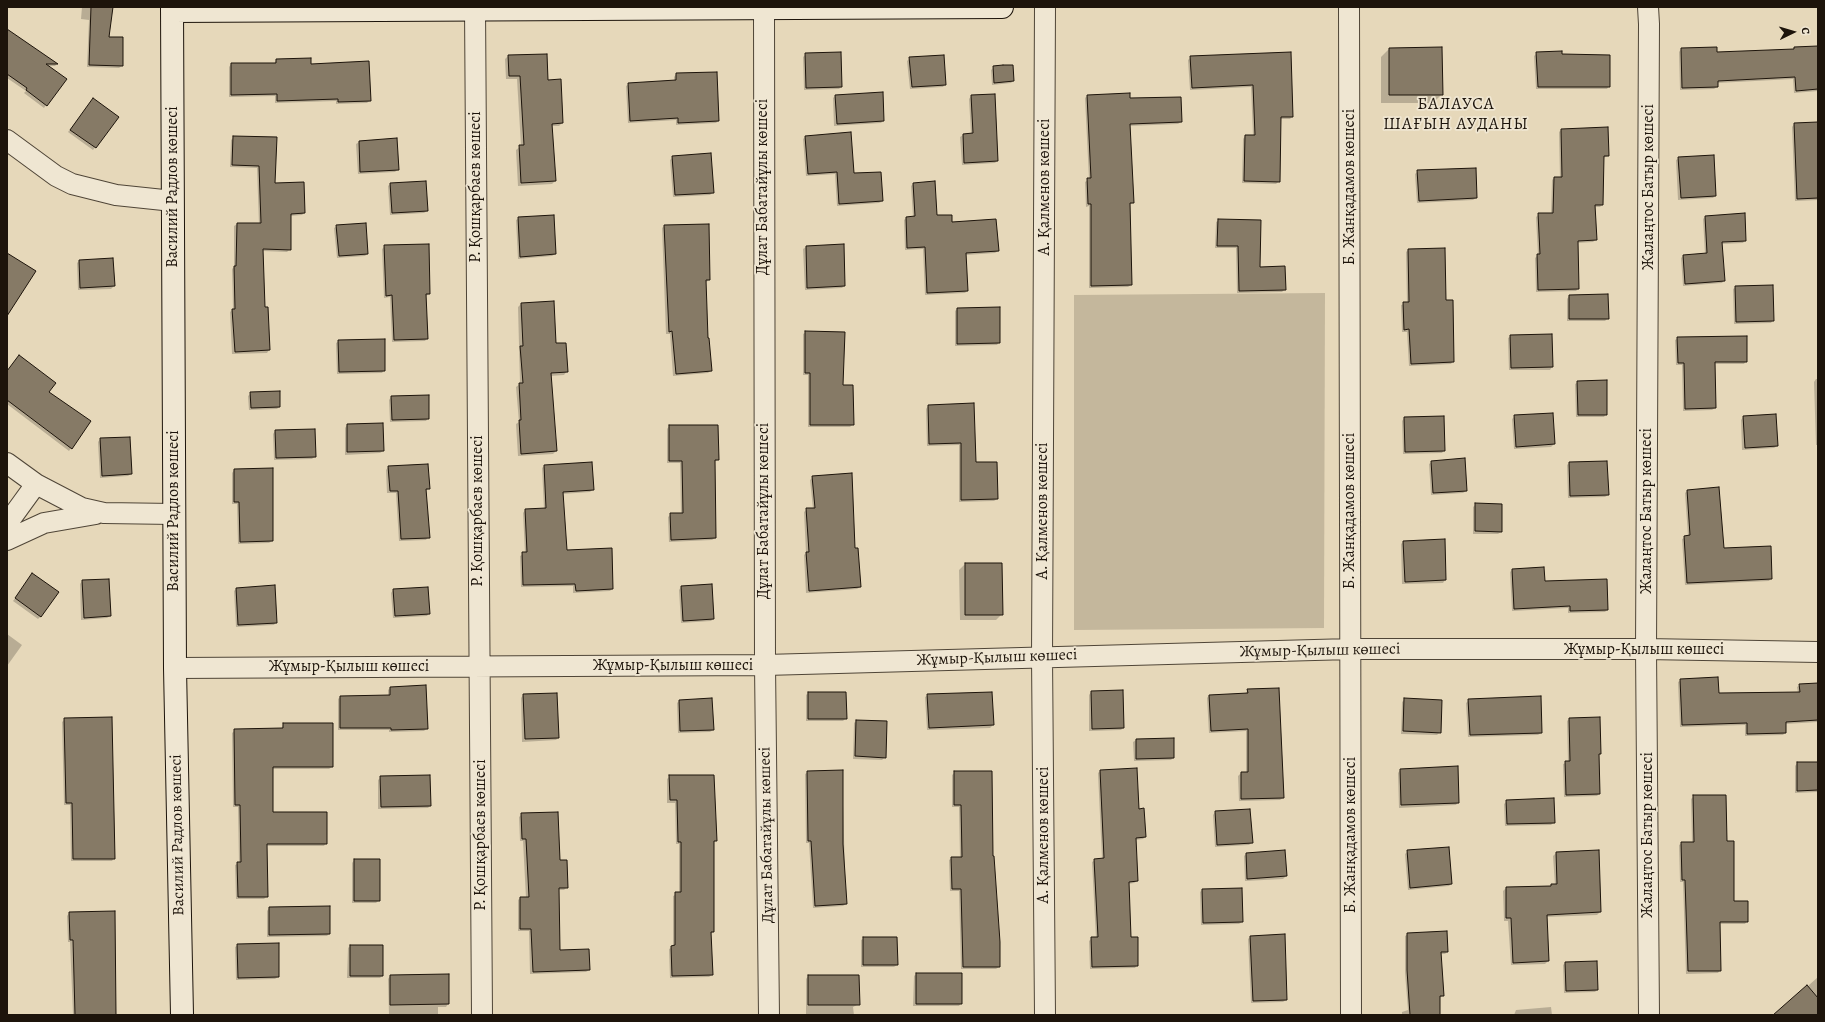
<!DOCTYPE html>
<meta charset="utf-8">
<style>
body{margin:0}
#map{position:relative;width:1825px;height:1022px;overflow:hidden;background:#e6d8ba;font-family:Alegreya,serif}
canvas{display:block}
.frame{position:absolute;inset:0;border:8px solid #1d140b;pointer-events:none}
.north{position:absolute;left:1773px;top:12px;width:40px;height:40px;-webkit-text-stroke:3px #efe6d2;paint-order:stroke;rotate:85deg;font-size:11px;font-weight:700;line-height:16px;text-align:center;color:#1d140b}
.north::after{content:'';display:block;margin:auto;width:14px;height:18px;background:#1d140b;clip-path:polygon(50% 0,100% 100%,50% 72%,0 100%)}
</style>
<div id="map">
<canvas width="1825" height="1022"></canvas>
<div class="frame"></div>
<div class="north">С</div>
</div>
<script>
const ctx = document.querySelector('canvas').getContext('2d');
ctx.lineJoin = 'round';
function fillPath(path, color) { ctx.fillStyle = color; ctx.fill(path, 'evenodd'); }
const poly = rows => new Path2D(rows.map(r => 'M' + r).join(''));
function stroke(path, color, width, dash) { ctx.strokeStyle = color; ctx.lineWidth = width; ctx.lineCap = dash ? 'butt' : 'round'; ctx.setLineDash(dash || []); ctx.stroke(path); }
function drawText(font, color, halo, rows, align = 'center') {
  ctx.font = font + ' Alegreya,serif'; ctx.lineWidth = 3.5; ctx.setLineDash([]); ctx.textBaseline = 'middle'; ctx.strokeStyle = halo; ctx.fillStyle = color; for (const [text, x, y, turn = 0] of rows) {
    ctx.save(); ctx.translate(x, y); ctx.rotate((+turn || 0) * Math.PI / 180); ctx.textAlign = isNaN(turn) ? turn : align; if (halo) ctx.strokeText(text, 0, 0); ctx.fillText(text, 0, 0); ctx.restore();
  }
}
const green = poly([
 [1325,293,1324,628,1074,630,1074,295]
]);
const shadow = poly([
 [82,7,112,7,108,38,122,66,119,68,87,67,89,20,81,19],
 [7,30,57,64,55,66,47,66,46,105,44,108,24,93,26,91,7,78],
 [1818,47,1818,91,1794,93,1793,79,1717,83,1717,87,1714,89,1680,90,1679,52,1681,49,1716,54,1792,50,1794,48],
 [1389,49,1442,94,1433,103,1381,103,1381,57],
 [1290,53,1292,117,1290,119,1280,119,1279,181,1276,184,1242,183,1243,139,1245,136,1253,136,1251,87,1190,90,1188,60,1191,57],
 [1537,53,1561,55,1609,86,1607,89,1536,89,1534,56],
 [806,54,841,87,839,89,804,90,803,57],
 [508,56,547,81,562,123,559,126,551,126,555,181,552,184,518,186,516,150,521,146,517,79,506,79,505,59],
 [910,58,945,84,943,87,910,89,907,61],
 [276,60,310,65,370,100,367,103,336,104,336,101,275,103,275,96,229,97,229,67,231,64,274,64],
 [994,67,1013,81,1011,83,992,85,991,70],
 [676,74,718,121,716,123,676,125,676,120,628,123,626,86,629,84,674,82,674,77],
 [835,96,883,121,881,123,834,126,833,98],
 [971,96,997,161,995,163,962,165,960,137,963,135,971,134,969,99],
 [1087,96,1129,99,1181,122,1178,124,1129,126,1133,203,1129,205,1131,285,1128,287,1089,288,1089,206,1086,207,1085,182,1089,179,1085,98],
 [91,102,117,117,93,150,68,132],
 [1818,123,1818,200,1795,201,1792,127,1794,124],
 [1561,130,1608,156,1603,158,1602,205,1600,207,1594,207,1596,239,1593,242,1577,243,1578,289,1576,291,1536,292,1535,258,1538,255,1536,217,1539,214,1551,214,1552,180,1554,178,1560,178,1559,132],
 [806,136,853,174,882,201,879,203,837,206,835,174,806,176,803,139],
 [234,137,276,138,274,184,304,213,302,215,290,216,290,249,287,252,263,251,264,308,269,350,267,353,232,354,230,312,233,309,232,269,234,267,234,226,237,224,259,224,257,168,230,167,231,140],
 [396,140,398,169,395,172,358,174,356,144,359,142],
 [673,157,713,192,710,195,673,197,670,160],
 [1679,158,1715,196,1713,198,1678,200,1676,160],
 [1418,171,1476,198,1473,200,1417,203,1415,174],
 [390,184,427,211,424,213,390,215,388,186],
 [913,184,936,216,951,223,998,251,995,253,966,255,967,291,965,293,925,295,923,249,905,250,904,220,906,218,913,217,911,186],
 [1705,217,1745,240,1743,243,1721,244,1724,280,1722,283,1683,286,1681,258,1683,256,1705,254,1703,219],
 [519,218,555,254,552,256,518,259,516,220],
 [1219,220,1259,268,1285,289,1282,292,1237,293,1236,248,1215,248,1216,222],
 [337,226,367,254,365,256,337,258,334,228],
 [664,226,709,280,705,283,707,339,711,370,708,373,673,376,670,334,666,334,662,228],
 [843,245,844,286,842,288,805,290,803,249,806,247],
 [385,246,429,294,426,296,427,338,425,341,392,342,390,297,384,298,382,249],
 [1408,250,1445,301,1453,361,1451,364,1409,366,1407,332,1402,332,1401,305,1407,303,1406,252],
 [113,259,114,286,111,289,78,290,77,263,79,261],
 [1736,287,1773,320,1771,323,1734,324,1733,289],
 [1569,296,1608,318,1605,321,1567,321,1567,299],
 [553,302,556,345,567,371,564,375,550,376,556,451,553,454,518,456,516,424,519,422,516,387,520,384,518,307,521,304],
 [957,309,999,342,997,345,955,346,955,311],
 [1818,330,1818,375,1817,331],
 [806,332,842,386,853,424,850,427,808,427,808,375,803,375,803,334],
 [1551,335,1552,367,1550,370,1509,370,1508,338,1511,336],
 [1678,338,1746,361,1744,364,1714,364,1715,408,1712,410,1683,411,1682,365,1676,365,1675,340],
 [339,341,384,370,382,373,337,374,336,343],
 [7,372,48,392,71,448,69,451,7,404],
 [1816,379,1818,379,1818,445,1816,445,1814,382],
 [1578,382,1606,414,1604,417,1576,417,1575,384],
 [251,393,279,407,277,409,249,410,248,396],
 [391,397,428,418,426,421,390,422,389,400],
 [973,404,975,463,997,499,994,501,959,502,959,445,927,446,926,409,928,406],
 [1515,416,1554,444,1551,447,1514,449,1512,419],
 [1743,417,1777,446,1774,448,1742,450,1741,420],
 [1404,418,1444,450,1442,453,1403,454,1402,421],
 [347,425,383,451,380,453,345,455,345,428],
 [669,426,718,460,714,462,715,538,712,540,669,542,668,517,671,514,681,514,680,463,667,463,667,429],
 [275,431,315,456,312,459,274,460,273,434],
 [100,439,131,474,128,476,100,478,98,442],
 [1432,462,1466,491,1463,493,1431,495,1429,464],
 [591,463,593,489,590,492,562,494,566,551,612,589,610,591,573,593,573,586,521,587,520,556,525,553,523,513,525,510,544,509,542,468,544,466],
 [1569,463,1608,495,1605,497,1568,498,1567,465],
 [388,467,429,489,425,491,428,537,426,540,399,541,396,493,387,493,386,470],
 [234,470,272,541,269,543,238,544,237,504,232,504,232,473],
 [813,477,854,549,860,587,857,589,806,593,804,555,806,553,804,512,807,509,813,509,810,480],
 [1687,491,1723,549,1771,578,1769,581,1685,585,1682,539,1688,536,1685,493],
 [1476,504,1501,532,1498,534,1473,534,1473,507],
 [1444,541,1445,580,1443,583,1402,584,1401,544,1403,542],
 [965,564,1001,564,1002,614,996,620,960,620,959,570],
 [1512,570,1544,582,1607,610,1605,612,1568,613,1568,608,1512,611,1510,572],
 [30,577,41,616,38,619,13,601],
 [108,580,110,616,107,618,81,620,80,584,82,581],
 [681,587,713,619,711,621,681,623,679,590],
 [236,589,276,622,274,625,236,627,234,591],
 [393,590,429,613,427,616,393,618,391,593],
 [7,634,22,645,7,666],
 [1681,680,1718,694,1798,693,1797,687,1800,685,1818,684,1818,722,1785,724,1785,733,1783,735,1745,736,1745,725,1680,727,1678,682],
 [390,688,427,728,424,731,389,732,389,730,338,730,338,699,340,697,388,696,388,690],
 [1248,690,1283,798,1280,800,1239,801,1238,776,1241,773,1246,773,1246,731,1209,733,1207,698,1209,695,1245,694],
 [1091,692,1123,728,1121,730,1089,731,1089,695],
 [808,693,845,693,846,718,843,721,806,721,806,695],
 [991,693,993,725,990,728,927,730,925,697,928,695],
 [556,694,558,738,556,740,522,742,521,698,523,695],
 [1405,699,1440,732,1437,735,1401,734,1402,702],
 [1469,700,1541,733,1538,735,1468,737,1466,703],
 [679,701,713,730,710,732,678,733,677,703],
 [1599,718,1600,754,1598,756,1599,794,1597,796,1564,797,1563,764,1568,762,1567,721,1569,719],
 [65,719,114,858,112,861,71,861,70,805,64,805,62,722],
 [856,721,885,757,882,760,853,759,854,723],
 [283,724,332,767,329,769,272,769,272,813,326,843,324,846,266,846,267,896,264,899,236,899,235,865,239,863,238,807,233,807,232,733,235,730,281,730],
 [1173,739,1173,758,1171,760,1134,761,1133,742,1136,740],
 [1797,763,1818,763,1818,792,1795,793,1795,766],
 [1400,770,1458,802,1456,805,1399,808,1398,773],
 [842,771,846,904,843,906,813,908,809,843,806,843,805,774,808,772],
 [1100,771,1138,810,1145,837,1143,839,1135,840,1137,881,1134,883,1128,884,1130,938,1137,965,1135,968,1090,969,1089,941,1092,938,1096,938,1092,862,1095,860,1102,859,1098,773],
 [955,772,992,857,999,967,996,969,961,969,959,891,950,891,949,860,952,858,960,858,959,807,952,807,952,775],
 [670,776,716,840,713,843,713,932,710,935,712,975,709,977,670,978,669,949,673,947,673,896,679,893,679,844,676,844,675,803,667,803,667,779],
 [381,777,430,806,428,808,378,809,378,780],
 [1694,796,1726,842,1733,902,1747,921,1745,924,1719,924,1720,970,1718,973,1686,974,1683,882,1680,882,1679,845,1682,843,1692,843,1691,799],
 [1507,801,1554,822,1551,825,1505,826,1504,804],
 [1215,812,1252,842,1249,845,1215,847,1213,815],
 [522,814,559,862,567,887,564,890,558,890,559,951,589,970,586,972,530,974,529,931,518,931,518,900,520,898,526,898,523,841,520,841,519,817],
 [1408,851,1451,884,1449,886,1408,890,1405,854],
 [1556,853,1600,912,1597,915,1546,917,1548,961,1545,964,1511,965,1508,921,1504,921,1503,891,1506,888,1549,887,1555,885,1553,856],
 [1246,854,1286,876,1283,879,1245,881,1244,856],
 [354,860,379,900,376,903,352,903,352,863],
 [1202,890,1242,922,1239,924,1201,925,1200,892],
 [269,908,329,934,327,936,267,937,267,911],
 [69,913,115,1015,73,1015,70,942,68,942,67,916],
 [1408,934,1447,952,1445,954,1440,954,1443,996,1439,998,1439,1015,1402,1015,1402,1012,1408,1010,1405,973,1405,936],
 [1250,937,1286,1000,1283,1002,1251,1003,1248,939],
 [864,938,897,965,894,967,861,967,861,940],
 [238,945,278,977,275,979,236,980,235,947],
 [350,946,382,976,380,978,347,978,348,948],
 [1565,963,1597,990,1595,992,1564,993,1563,965],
 [916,974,961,974,961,1003,959,1006,913,1006,914,976],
 [448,975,448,1004,446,1007,438,1007,438,1015,389,1015,388,979,390,976],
 [808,976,859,1004,853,1007,854,1015,806,1015,806,979],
 [1818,977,1818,1015,1785,1015,1781,1010],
 [1551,1007,1552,1015,1514,1015,1516,1010]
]);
const building = poly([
 [91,7,113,7,109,37,123,37,123,66,89,65,91,7],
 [7,29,58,64,46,64,67,79,47,106,26,90,27,88,7,74,7,29],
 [1818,46,1818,89,1796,91,1795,77,1718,81,1718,87,1682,88,1681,48,1717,47,1717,52,1794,49,1794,47,1818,46],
 [1442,47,1443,95,1389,95,1389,48,1442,47],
 [1562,51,1562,54,1610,55,1610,87,1538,87,1536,52,1562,51],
 [841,52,842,87,806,88,805,53,841,52],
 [1291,52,1293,117,1281,117,1280,182,1244,181,1245,135,1255,135,1253,85,1192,88,1190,56,1291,52],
 [547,54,548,80,561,79,563,123,552,124,556,181,521,183,519,145,524,145,520,76,509,76,508,55,547,54],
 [944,55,946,85,912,87,909,57,944,55],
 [311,58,311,64,369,61,371,101,338,102,338,99,277,101,277,94,231,95,231,63,276,63,276,59,311,58],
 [1003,65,1013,65,1014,81,994,83,993,66,1003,65],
 [717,72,719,121,678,123,678,118,630,121,628,83,676,80,676,73,717,72],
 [883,92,884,121,837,124,835,95,883,92],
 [1130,93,1130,98,1181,97,1182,122,1130,124,1134,203,1130,203,1132,285,1091,286,1091,204,1088,204,1087,178,1091,178,1087,95,1130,93],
 [995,94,998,161,964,163,963,134,973,133,971,95,995,94],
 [93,98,119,117,96,148,70,130,93,98],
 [1818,122,1818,198,1797,199,1794,123,1818,122],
 [1608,127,1609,156,1604,156,1603,205,1595,205,1597,240,1578,241,1579,289,1538,290,1537,254,1540,254,1538,213,1553,213,1554,177,1562,177,1561,129,1608,127],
 [851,132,854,173,881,172,883,201,839,204,837,172,808,174,805,136,851,132],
 [233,136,277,137,275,183,304,182,305,213,291,214,291,250,263,249,265,307,268,307,270,350,235,352,232,309,235,309,234,266,236,266,237,223,261,223,259,166,232,165,233,136],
 [397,138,399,170,360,172,359,141,397,138],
 [711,153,714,193,675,195,672,156,711,153],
 [1714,155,1716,196,1681,198,1678,157,1714,155],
 [1476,168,1477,198,1419,201,1417,170,1476,168],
 [426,181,428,211,392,213,390,183,426,181],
 [935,181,937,215,952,215,952,222,996,219,999,251,966,253,968,291,927,293,925,247,907,248,906,217,915,216,913,183,935,181],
 [1745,213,1746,241,1722,242,1725,281,1685,284,1683,255,1707,253,1705,216,1745,213],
 [554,215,556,254,520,257,518,217,554,215],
 [1218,219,1261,220,1260,267,1285,266,1286,290,1239,291,1238,246,1217,246,1218,219],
 [366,223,368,254,339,256,336,225,366,223],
 [709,224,710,280,706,280,708,338,709,338,712,371,676,374,672,331,669,332,664,225,709,224],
 [429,244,430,294,426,294,428,339,394,340,392,295,386,296,384,245,429,244],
 [844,244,845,286,807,288,806,246,844,244],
 [1445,248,1446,300,1453,300,1454,362,1411,364,1409,329,1404,330,1403,302,1409,302,1408,249,1445,248],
 [7,253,36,271,7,316,7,253],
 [113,258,115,286,80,288,79,260,113,258],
 [1773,285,1774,321,1736,322,1735,286,1773,285],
 [1608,294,1609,319,1569,319,1569,295,1608,294],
 [554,301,556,343,566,343,568,372,551,373,557,451,521,454,519,420,521,420,519,383,523,383,520,346,523,346,521,303,554,301],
 [1000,307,1000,343,957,344,957,308,1000,307],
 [805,331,845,332,843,385,853,385,854,425,810,425,810,373,805,373,805,331],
 [1552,334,1553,367,1511,368,1510,335,1552,334],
 [1747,336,1747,362,1715,362,1716,408,1685,409,1684,363,1678,363,1677,337,1747,336],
 [385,339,385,371,339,372,338,340,385,339],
 [19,355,56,383,49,392,91,421,72,449,7,400,7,371,19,355],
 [1607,380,1607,415,1578,415,1577,381,1607,380],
 [280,391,280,407,251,408,250,392,280,391],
 [429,395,429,419,392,420,391,396,429,395],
 [974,403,976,462,997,462,998,499,961,500,961,443,929,444,928,405,974,403],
 [1553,413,1555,444,1516,447,1514,415,1553,413],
 [1776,414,1778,446,1745,448,1743,416,1776,414],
 [1444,416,1445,451,1405,452,1404,417,1444,416],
 [383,423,384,451,347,452,347,424,383,423],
 [669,425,718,425,719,460,715,460,716,538,671,540,670,513,683,513,682,461,669,461,669,425],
 [315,429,316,457,276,458,275,430,315,429],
 [130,437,132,474,102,476,100,438,130,437],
 [1465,458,1467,491,1433,493,1431,461,1465,458],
 [1607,461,1609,495,1570,496,1569,462,1607,461],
 [592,462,594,490,563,492,567,550,612,548,613,589,576,591,575,584,523,585,522,552,527,552,525,509,546,508,544,465,592,462],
 [428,464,430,489,426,489,430,538,401,539,398,491,390,491,388,466,428,464],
 [273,468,273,541,240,542,239,502,234,502,234,469,273,468],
 [852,473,855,548,858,548,861,587,809,591,806,552,809,552,806,508,815,508,812,476,852,473],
 [1719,487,1724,548,1771,546,1772,579,1687,583,1684,536,1690,535,1687,490,1719,487],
 [1475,503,1502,504,1502,532,1475,531,1475,503],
 [1445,539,1446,580,1405,582,1403,541,1445,539],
 [965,563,1002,563,1003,615,965,615,965,563],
 [1544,567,1545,581,1607,579,1608,610,1570,611,1570,606,1514,609,1512,569,1544,567],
 [32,573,59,592,41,617,15,598,32,573],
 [109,579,111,616,84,618,82,580,109,579],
 [712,584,714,619,683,621,681,586,712,584],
 [275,585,277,623,238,625,236,588,275,585],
 [428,587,430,614,395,616,393,589,428,587],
 [1718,677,1719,693,1800,692,1799,684,1818,683,1818,720,1786,722,1786,733,1747,734,1747,723,1682,725,1680,679,1718,677],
 [426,685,428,729,391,730,391,728,340,728,340,696,390,695,390,687,426,685],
 [1279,688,1284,798,1241,799,1241,772,1248,772,1248,729,1211,731,1209,695,1248,693,1247,689,1279,688],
 [1123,690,1124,728,1092,729,1091,691,1123,690],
 [808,692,846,692,847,719,808,719,808,692],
 [992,692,994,725,929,728,927,694,992,692],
 [557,693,559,738,525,739,523,694,557,693],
 [1541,696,1542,733,1470,735,1468,699,1541,696],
 [712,698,714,730,680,731,679,700,712,698],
 [1404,698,1442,700,1441,733,1403,731,1404,698],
 [112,717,115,859,73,859,72,803,66,803,64,718,112,717],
 [1600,717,1601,754,1599,754,1600,794,1566,795,1565,761,1570,761,1569,718,1600,717],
 [856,720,887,721,886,758,855,756,856,720],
 [283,723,333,723,333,767,273,767,273,812,327,812,327,844,267,844,268,897,238,897,237,862,241,862,240,805,235,805,234,729,283,728,283,723],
 [1174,738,1174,758,1136,759,1136,739,1174,738],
 [1797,762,1818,762,1818,790,1797,791,1797,762],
 [1458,766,1459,803,1401,805,1400,769,1458,766],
 [1137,768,1139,809,1144,808,1146,837,1136,838,1138,881,1129,882,1131,937,1138,937,1138,966,1092,967,1091,937,1098,937,1094,859,1104,858,1100,770,1137,768],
 [843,770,843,844,847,904,815,906,811,841,808,841,807,771,843,770],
 [954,771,992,771,993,856,994,856,1000,942,1000,967,963,967,961,889,952,889,951,857,962,857,961,805,954,805,954,771],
 [430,775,431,806,381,807,380,776,430,775],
 [669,775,714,775,717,841,714,841,714,932,711,932,713,975,672,976,671,946,675,945,675,892,681,892,681,842,678,842,677,800,670,800,669,775],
 [1693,795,1726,795,1727,841,1734,841,1734,901,1748,901,1748,922,1720,922,1721,971,1688,971,1685,880,1682,880,1681,842,1694,842,1693,795],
 [1554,798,1555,823,1507,824,1506,800,1554,798],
 [1250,809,1253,843,1217,845,1215,811,1250,809],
 [558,812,560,860,567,860,568,888,559,888,560,950,589,949,590,970,533,972,531,929,520,929,520,897,529,897,526,839,522,839,521,813,558,812],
 [1449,847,1452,884,1410,888,1407,850,1449,847],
 [1285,850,1287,876,1247,879,1246,853,1285,850],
 [1599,850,1601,912,1547,915,1549,961,1513,963,1511,918,1506,918,1506,887,1551,886,1551,884,1557,884,1556,852,1599,850],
 [354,859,380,859,380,901,354,901,354,859],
 [1242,888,1243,922,1203,923,1202,889,1242,888],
 [330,906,330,934,269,935,269,907,330,906],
 [115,911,116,1015,75,1015,73,940,70,940,69,912,115,911],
 [1447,931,1448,952,1441,952,1444,996,1440,996,1440,1015,1410,1015,1407,970,1407,933,1447,931],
 [1285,934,1287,1000,1253,1001,1250,936,1285,934],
 [863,937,897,937,898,965,863,965,863,937],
 [279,943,279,977,238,978,237,944,279,943],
 [350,945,383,945,383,976,350,976,350,945],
 [1597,961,1598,990,1566,991,1565,962,1597,961],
 [916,973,962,973,962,1004,916,1004,916,973],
 [449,974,449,1004,390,1005,390,975,449,974],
 [808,975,859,975,860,1005,808,1005,808,975],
 [1807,985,1818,998,1818,1015,1773,1015,1807,985]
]);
const street = poly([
 [475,7,482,1015],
 [764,7,765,665,769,1015],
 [1045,7,1042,656,1045,1015],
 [1349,7,1351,1015],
 [1648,7,1649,24,1646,649,1649,1015],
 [7,140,56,176,72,184,116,195,173,201],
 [7,463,36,484,82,508,104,513,174,514],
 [7,524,36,484],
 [7,540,44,523,96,514],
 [175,668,765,665,1351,649,1646,649,1818,652]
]);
const secondary = poly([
 [172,7,175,668,182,1015],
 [172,11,1002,7]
]);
const streetNames = [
 ["Василий Радлов көшесі",173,187,-90],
 ["Р. Қошқарбаев көшесі",476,187,-90],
 ["Дұлат Бабатайұлы көшесі",763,187,-90],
 ["А. Қалменов көшесі",1045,187,-90],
 ["Б. Жанқадамов көшесі",1350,187,-90],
 ["Жалаңтос Батыр көшесі",1649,187,-90],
 ["Василий Радлов көшесі",174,511,-90],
 ["Р. Қошқарбаев көшесі",478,511,-90],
 ["Дұлат Бабатайұлы көшесі",764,511,-90],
 ["А. Қалменов көшесі",1043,511,-90],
 ["Б. Жанқадамов көшесі",1350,511,-90],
 ["Жалаңтос Батыр көшесі",1647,511,-90],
 ["Жұмыр-Қылыш көшесі",1644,650],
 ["Жұмыр-Қылыш көшесі",1320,651,-1],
 ["Жұмыр-Қылыш көшесі",997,658,-2],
 ["Жұмыр-Қылыш көшесі",673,666],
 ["Жұмыр-Қылыш көшесі",349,667],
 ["Василий Радлов көшесі",178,835,-91],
 ["Р. Қошқарбаев көшесі",481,835,-90],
 ["Дұлат Бабатайұлы көшесі",767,835,-91],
 ["А. Қалменов көшесі",1044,835,-90],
 ["Б. Жанқадамов көшесі",1351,835,-90],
 ["Жалаңтос Батыр көшесі",1648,835,-90]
];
const neighbourhoodNames = [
 ["БАЛАУСА",1456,105],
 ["ШАҒЫН АУДАНЫ",1456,125]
];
fillPath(green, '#c4b79c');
fillPath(shadow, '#0003');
fillPath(building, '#867a66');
stroke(building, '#1d140b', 1);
stroke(street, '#4f4537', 22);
stroke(secondary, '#1d140b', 24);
stroke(street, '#efe6d2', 20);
stroke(secondary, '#efe6d2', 22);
drawText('16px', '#1d140b', '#efe6d2', streetNames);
ctx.letterSpacing = '1px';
drawText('17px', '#1d140b', '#efe6d2', neighbourhoodNames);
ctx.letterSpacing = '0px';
</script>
